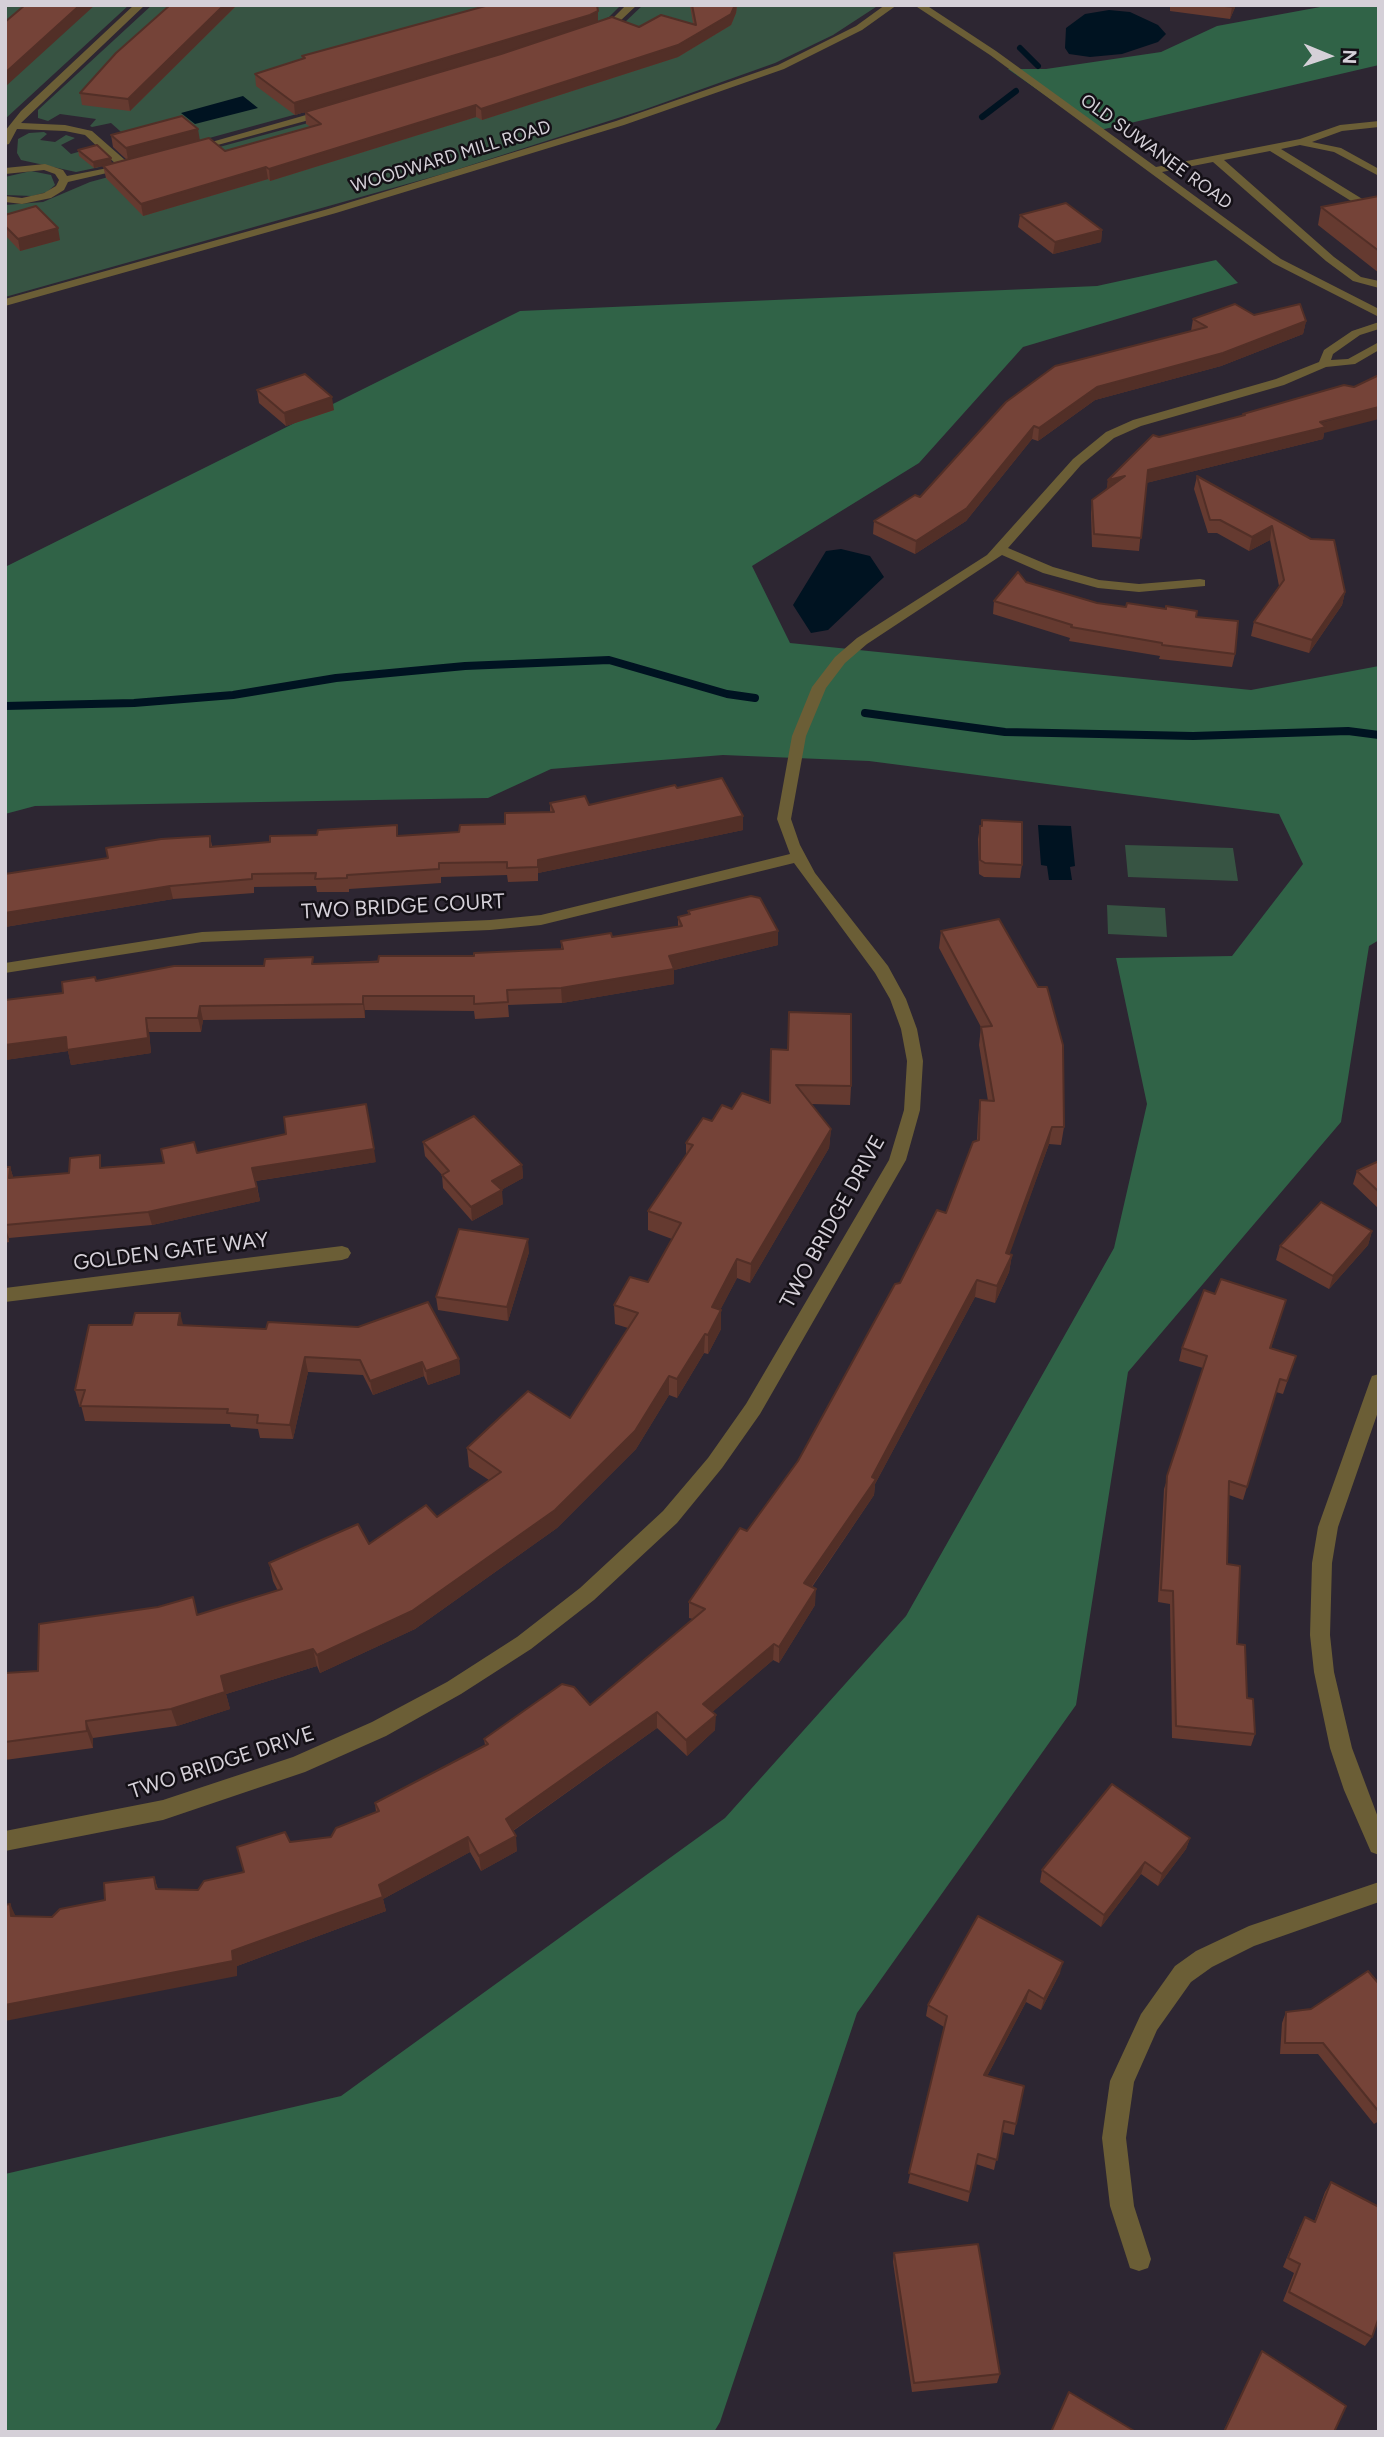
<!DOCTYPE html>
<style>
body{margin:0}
#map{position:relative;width:1384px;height:2437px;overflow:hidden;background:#2d2632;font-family:Figtree,sans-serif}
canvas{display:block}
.frame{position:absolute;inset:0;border:7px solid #d5d0d8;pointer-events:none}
.north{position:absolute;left:1293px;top:21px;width:70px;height:70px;-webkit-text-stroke:5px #141016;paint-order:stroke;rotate:92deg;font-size:19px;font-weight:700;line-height:28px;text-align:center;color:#d5d0d8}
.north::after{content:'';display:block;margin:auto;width:24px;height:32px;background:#d5d0d8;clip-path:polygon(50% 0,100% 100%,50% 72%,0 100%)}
</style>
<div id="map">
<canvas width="1384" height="2437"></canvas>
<div class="frame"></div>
<div class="north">N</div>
</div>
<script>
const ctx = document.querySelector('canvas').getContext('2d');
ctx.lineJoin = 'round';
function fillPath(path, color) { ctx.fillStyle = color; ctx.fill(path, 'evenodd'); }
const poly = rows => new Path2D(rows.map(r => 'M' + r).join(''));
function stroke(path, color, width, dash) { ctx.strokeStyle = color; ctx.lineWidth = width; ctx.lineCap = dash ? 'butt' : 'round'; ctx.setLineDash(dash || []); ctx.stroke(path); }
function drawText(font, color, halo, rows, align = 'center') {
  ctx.font = font + ' Figtree,sans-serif'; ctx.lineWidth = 5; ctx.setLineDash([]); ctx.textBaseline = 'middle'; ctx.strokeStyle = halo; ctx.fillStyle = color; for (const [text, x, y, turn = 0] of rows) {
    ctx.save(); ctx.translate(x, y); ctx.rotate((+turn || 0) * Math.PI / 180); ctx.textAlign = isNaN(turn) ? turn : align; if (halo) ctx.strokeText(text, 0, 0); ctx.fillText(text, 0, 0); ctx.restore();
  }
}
const green = poly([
 [5,5,129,5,5,119],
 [152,5,621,5,609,17,577,32,352,99,147,155,111,123,92,127,90,126,96,119,60,114,48,121,38,118,38,110],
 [643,5,879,5,833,35,775,63,643,110,446,173,5,297,5,205,43,202,90,182,345,113,624,23],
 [44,132,47,134,40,140,55,142,66,135,75,138,61,145,71,154,85,150,100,167,76,172,21,160,17,153,18,139,29,133],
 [31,171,51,175,55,185,47,192,32,196,5,195,5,177],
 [1125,845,1233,848,1238,881,1128,877],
 [1107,905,1165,908,1167,937,1108,934]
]);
const forest = poly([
 [1331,5,1379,5,1379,65,1096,131,1008,69,1046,69,1161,52,1217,26],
 [1216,260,1238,283,1023,347,919,463,752,566,790,643,1251,690,1379,666,1379,940,1369,946,1341,1122,1128,1372,1076,1705,857,2013,720,2422,714,2432,5,2432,5,2174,341,2096,725,1818,906,1616,1114,1248,1147,1104,1116,958,1232,956,1303,864,1279,814,869,761,723,755,551,769,488,798,35,806,5,814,5,567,520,311,1097,286]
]);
const water = poly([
 [1109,10,1130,12,1158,25,1166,34,1158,42,1122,54,1090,57,1069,54,1065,48,1066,28,1085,14],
 [243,96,258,108,195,124,181,113],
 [841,549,870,556,884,577,828,630,811,633,793,605,826,551],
 [1038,825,1071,826,1075,866,1070,867,1072,880,1049,880,1047,866,1041,865]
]);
const streamFar1 = poly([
 [1020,48,1038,66],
 [982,117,1016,91]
]);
const stream = poly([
 [5,706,134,703,233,695,336,678,465,666,609,660,727,694,755,698],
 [865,713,1005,732,1193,736,1348,731,1379,735]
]);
const minor = poly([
 [134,5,145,5,21,123,65,125,92,131,133,167,68,182,64,190,51,198,22,204,5,202,5,196,22,198,44,193,56,186,59,180,55,174,44,170,5,174,5,168,45,164,63,170,67,176,118,166,85,135,65,131,17,129,9,144,5,145,5,131,21,111,134,5],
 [626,5,637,5,619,22,601,31,595,31,595,27,613,18,626,5],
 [885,5,897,5,862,30,784,69,624,125,336,213,5,306,5,299,328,209,616,121,778,65,856,26,885,5],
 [914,5,926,5,996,51,1156,167,1300,139,1340,125,1379,121,1379,127,1342,131,1312,142,1341,148,1379,169,1379,176,1334,152,1300,145,1281,149,1364,200,1364,204,1356,204,1270,151,1224,160,1334,257,1361,277,1379,281,1379,288,1353,281,1326,261,1213,162,1162,172,1281,259,1379,309,1379,317,1273,263,990,55,914,5],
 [327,109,332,112,331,114,192,152,187,149,327,109],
 [1379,322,1379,329,1360,335,1333,354,1331,360,1348,359,1379,342,1379,350,1355,364,1326,367,1284,385,1141,426,1114,438,1081,465,1008,548,1053,567,1099,580,1139,584,1200,579,1205,580,1205,586,1139,592,1098,588,1043,573,1002,555,867,644,845,663,826,688,806,736,791,819,800,845,815,873,888,966,906,999,917,1029,923,1061,920,1110,906,1160,760,1414,722,1468,677,1523,594,1600,531,1649,461,1694,386,1736,305,1772,163,1820,5,1851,5,1831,163,1800,293,1757,372,1722,447,1682,517,1637,580,1588,663,1511,708,1458,746,1404,889,1160,904,1110,907,1061,901,1029,890,999,875,973,794,863,541,925,490,930,202,942,5,973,5,963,202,932,490,920,541,915,790,854,777,819,792,736,812,687,835,657,857,638,987,555,1073,459,1106,432,1133,420,1276,379,1319,362,1324,350,1352,331,1379,322],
 [342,1246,348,1248,351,1253,348,1258,342,1260,5,1302,5,1288,342,1246],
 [1379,1374,1379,1409,1338,1527,1332,1563,1330,1635,1334,1672,1352,1748,1379,1820,1379,1855,1371,1852,1344,1790,1330,1748,1314,1672,1310,1635,1312,1563,1318,1527,1370,1381,1372,1376,1379,1374],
 [1379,1882,1379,1902,1254,1946,1212,1967,1191,1982,1157,2030,1134,2082,1126,2138,1134,2206,1151,2259,1148,2268,1139,2271,1130,2268,1110,2206,1102,2138,1110,2081,1141,2014,1175,1966,1196,1951,1249,1926,1379,1882]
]);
const wall = poly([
 [170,5,237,5,130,111,82,105,80,93],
 [690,5,737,5,736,13,731,25,678,57,482,120,476,117,270,181,268,179,143,216,106,178,103,166,94,168,79,156,78,150,112,163,127,160,113,147,111,135,200,140,225,151,311,127,306,124,305,112,295,115,256,86,255,74,302,59,302,56,598,22,639,27,693,24],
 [510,51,501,54,381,89],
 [1170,5,1236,5,1230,19,1170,11],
 [1379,196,1379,273,1318,225,1321,207],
 [5,215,60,240,20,251,5,235],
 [1020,215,1102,230,1101,242,1053,254,1018,227],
 [1254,315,1306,321,1303,334,1221,366,1095,400,1038,441,1032,439,966,521,915,554,873,534,874,521,920,497,1006,402,1191,331,1193,319],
 [257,390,334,410,286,426,259,403],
 [1243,414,1324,433,1323,439,1146,483,1139,551,1092,547,1091,513,1092,500,1107,489,1108,480,1159,437,1242,416],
 [1197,476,1311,539,1345,592,1342,605,1309,653,1251,636,1254,622,1279,586,1270,540,1249,551,1217,533,1208,533,1194,489],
 [1026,582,1097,603,1196,617,1235,654,1232,667,1159,659,1160,656,1069,641,1070,638,993,614,994,601],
 [677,788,743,816,743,830,538,873,538,881,508,882,507,875,441,877,441,883,349,889,349,892,317,892,316,886,254,887,254,893,173,899,5,927,5,870,6,874,108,858,210,836,212,846,270,842,317,835,397,825,398,836,459,832,505,824,550,812,550,803,589,805],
 [982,820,1022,865,1020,878,984,877,979,874,978,839,980,826,982,826],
 [688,911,778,945,674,970,674,984,562,1003,508,1005,509,1017,475,1019,474,1011,365,1010,365,1018,203,1020,201,1032,149,1032,151,1053,71,1065,68,1051,5,1060,5,1000,63,993,96,981,264,966,474,956,561,949,561,941,612,937,678,927,678,917,688,914],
 [941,931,1064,1127,1061,1145,1049,1144,1009,1254,1012,1255,1009,1272,995,1303,975,1297,875,1484,874,1495,812,1587,815,1605,779,1663,773,1660,712,1712,715,1730,687,1756,657,1728,513,1831,517,1851,481,1871,470,1852,383,1899,386,1911,237,1966,237,1976,15,1916,52,1917,105,1900,154,1877,158,1889,198,1890,244,1872,290,1842,331,1837,376,1812,375,1803,485,1745,484,1739,590,1705,693,1619,689,1618,689,1602,747,1531,798,1461,900,1283,946,1213,977,1141,978,1118,980,1100,988,1101,979,1045,981,1027,939,948],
 [771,1049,851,1086,850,1105,811,1104,831,1129,829,1148,750,1283,737,1278,720,1310,721,1310,721,1329,708,1354,704,1353,677,1398,669,1395,636,1449,557,1528,415,1629,320,1673,317,1666,226,1694,230,1709,177,1726,93,1738,93,1748,5,1760,5,1673,38,1671,198,1615,278,1591,273,1581,269,1563,369,1544,437,1517,489,1480,469,1467,467,1448,570,1418,628,1328,615,1324,614,1305,648,1282,672,1239,648,1230,648,1211,686,1155,686,1143,712,1121,732,1109,770,1103],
 [423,1142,522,1165,523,1178,501,1190,503,1204,472,1221,443,1188,442,1175,425,1156],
 [197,1153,376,1162,256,1181,260,1201,152,1225,9,1238,9,1242,5,1243,5,1167,10,1167,13,1177,69,1173,103,1167,164,1163],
 [1379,1161,1379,1209,1353,1184,1357,1171],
 [1372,1231,1368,1245,1329,1289,1276,1260,1280,1246],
 [529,1252,508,1321,438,1310,436,1297],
 [1282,1313,1271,1348,1296,1356,1283,1394,1276,1392,1243,1500,1229,1495,1227,1564,1237,1644,1247,1698,1255,1734,1251,1746,1172,1738,1170,1604,1158,1602,1164,1489,1203,1368,1179,1361,1182,1348],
 [183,1325,266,1329,459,1359,460,1374,428,1385,424,1376,373,1395,363,1375,308,1372,293,1439,260,1438,258,1429,231,1427,230,1424,85,1421,81,1405,79,1405,75,1390],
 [1190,1838,1186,1849,1158,1886,1141,1874,1101,1927,1040,1882,1042,1870],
 [1060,1973,1041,2010,1026,2002,987,2076,1016,2124,1014,2135,1002,2132,994,2170,976,2164,968,2202,908,2183,944,2027,926,2016,928,2005],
 [1379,1984,1379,2121,1374,2124,1318,2054,1280,2054,1282,2023,1286,2012,1311,2009],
 [1331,2182,1372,2337,1365,2346,1283,2301,1294,2273,1283,2267,1300,2226,1305,2217,1314,2222,1325,2192],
 [894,2253,1000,2374,997,2383,912,2392,893,2262],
 [1262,2351,1334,2432,1223,2432]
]);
const shadedWall = poly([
 [80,5,95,5,5,87,5,73],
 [224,5,237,5,130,111,128,99],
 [735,5,737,5,736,13,731,25,678,57,482,120,481,109,678,45],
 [1233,5,1236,5,1230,19,1232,7],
 [598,11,598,23,590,27,295,115,294,103],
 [476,105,476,117,270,181,269,169],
 [198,129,200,141,128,160,126,148],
 [111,158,112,164,94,168,93,162],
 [266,167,268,179,143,216,141,204],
 [58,228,60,240,20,251,18,239],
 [1102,230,1101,242,1053,254,1055,242],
 [1306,321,1303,334,1221,366,1095,400,1038,441,1039,428,1097,387],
 [332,397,334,410,286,426,284,413],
 [1379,407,1379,419,1324,433,1323,439,1146,483,1148,470],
 [1034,426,1032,439,966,521,915,554,916,541],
 [1125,476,1106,493,1108,480],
 [1272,526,1270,540,1249,551,1252,537],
 [1345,592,1342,605,1309,653,1312,640],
 [743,816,743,830,538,873,538,881,538,860],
 [170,886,173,899,5,927,5,913],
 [778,931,778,945,674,970,674,984,562,1003,561,988,669,956],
 [363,996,365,1010,365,1018,363,1004],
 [200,1006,203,1020,201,1032,198,1018],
 [146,1018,149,1032,151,1053,71,1065,68,1051,5,1060,5,1045],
 [1052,1127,1049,1144,1004,1270,1006,1253],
 [831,1129,829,1148,750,1283,751,1264],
 [374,1149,376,1162,255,1181,252,1168],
 [522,1165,523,1178,494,1194,492,1181],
 [10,1167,14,1180,9,1178],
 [257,1188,260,1201,152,1225,148,1212],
 [502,1190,503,1204,472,1221,471,1207],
 [5,1227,9,1238,9,1242,5,1232],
 [1372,1231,1368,1245,1329,1289,1333,1276],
 [528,1239,529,1252,508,1321,507,1307],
 [1012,1255,1009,1272,995,1303,997,1286],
 [737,1259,737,1278,712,1326,712,1307],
 [977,1280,975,1297,875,1484,874,1495,803,1599,804,1583,872,1477],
 [721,1310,721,1329,708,1354,708,1335],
 [180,1313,184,1328,178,1325],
 [705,1334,704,1353,677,1398,677,1379],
 [305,1357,308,1372,293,1439,290,1425],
 [459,1359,460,1374,428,1385,426,1371],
 [422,1362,424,1376,373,1395,370,1381],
 [669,1376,669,1395,636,1449,557,1528,415,1629,320,1673,317,1655],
 [5,1555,7,1559,5,1585],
 [816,1589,815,1605,779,1663,779,1647],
 [774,1644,773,1660,703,1720,703,1704],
 [313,1649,317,1666,226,1694,230,1709,177,1726,171,1709,221,1676],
 [657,1712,657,1728,508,1834,506,1819],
 [716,1715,715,1730,687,1756,686,1740],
 [86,1721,93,1738,93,1748,87,1731],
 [516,1836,517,1851,481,1871,479,1856],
 [468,1837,470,1852,383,1899,386,1911,237,1966,237,1976,5,2021,5,2005,232,1951,379,1885],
 [1190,1838,1186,1849,1158,1886,1162,1874],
 [1145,1862,1141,1874,1101,1927,1104,1915],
 [10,1904,17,1919,11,1916],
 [1063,1962,1060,1973,1041,2010,1044,1999],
 [1029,1990,1026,2002,982,2086,984,2075]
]);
const building = poly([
 [25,5,80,5,5,73,5,22,25,5],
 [170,5,224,5,128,99,80,93,116,53,170,5],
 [489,5,597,5,598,11,590,15,294,103,255,74,305,58,302,56,489,5],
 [692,5,735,5,731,14,678,45,481,109,476,105,269,169,266,167,141,204,103,166,209,138,225,151,321,124,305,112,501,54,612,17,639,27,661,15,696,25,692,5],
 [1217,5,1233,5,1232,7,1217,5],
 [182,116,198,129,126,148,111,135,182,116],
 [97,145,111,158,93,162,78,150,97,145],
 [1379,196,1379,251,1321,207,1379,196],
 [1066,203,1102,230,1055,242,1020,215,1066,203],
 [36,206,58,228,18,239,5,226,5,215,36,206],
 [1235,304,1254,315,1300,304,1306,321,1223,353,1097,387,1039,428,1034,426,967,508,916,541,874,521,915,495,920,497,1006,402,1055,366,1207,327,1193,319,1235,304],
 [305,374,332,397,284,413,257,390,305,374],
 [1379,375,1379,407,1320,422,1326,427,1148,470,1141,538,1094,534,1092,500,1125,476,1108,480,1153,435,1159,437,1245,415,1243,414,1344,385,1354,387,1379,375],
 [1197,476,1311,539,1334,540,1345,592,1312,640,1254,622,1284,580,1272,526,1252,537,1220,520,1210,520,1197,476],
 [1018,572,1026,582,1097,603,1126,607,1127,603,1166,609,1166,606,1197,611,1196,617,1238,621,1235,654,1162,645,1162,643,1071,627,1072,625,994,601,1018,572],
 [722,778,743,816,538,860,538,867,507,868,507,862,439,863,439,869,347,875,347,878,315,879,316,873,252,874,252,879,170,886,5,913,5,874,108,858,106,848,161,839,210,836,210,847,270,842,270,836,317,835,318,830,397,825,397,836,459,832,460,825,505,824,505,813,554,812,550,803,585,796,589,805,675,785,677,788,722,778],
 [982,820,1022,822,1022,865,985,863,980,860,980,826,982,826,982,820],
 [751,896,760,898,778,931,669,956,674,969,561,988,507,990,508,1002,474,1004,474,996,363,996,363,1004,200,1006,198,1018,146,1018,148,1038,67,1050,66,1037,5,1045,5,1000,63,993,62,982,95,977,96,981,174,966,264,966,265,959,313,957,312,964,378,962,379,956,474,956,474,953,563,949,561,941,611,933,612,937,682,926,678,917,690,914,688,911,751,896],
 [999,919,1038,987,1047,987,1063,1045,1064,1127,1052,1127,1006,1253,1012,1255,997,1286,977,1280,872,1477,876,1479,804,1583,816,1589,779,1647,774,1644,703,1704,716,1715,686,1740,657,1712,506,1819,516,1836,479,1856,468,1837,379,1885,383,1897,232,1951,233,1961,5,2005,5,1905,10,1904,11,1916,52,1917,60,1909,105,1900,104,1883,154,1877,156,1889,198,1890,204,1881,244,1872,237,1847,285,1832,290,1842,331,1837,336,1828,379,1811,375,1803,488,1744,484,1739,562,1684,574,1687,590,1705,705,1609,689,1602,740,1528,747,1531,798,1461,895,1284,900,1283,937,1210,946,1213,973,1142,979,1140,980,1100,994,1101,981,1027,992,1026,941,931,999,919],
 [789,1012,851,1014,851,1086,796,1085,831,1129,751,1264,737,1259,712,1307,721,1310,708,1335,705,1334,677,1379,669,1376,635,1431,555,1510,412,1611,317,1655,313,1649,221,1676,225,1692,171,1709,86,1721,87,1731,5,1742,5,1673,38,1671,39,1624,158,1607,193,1597,197,1615,282,1589,269,1563,358,1524,369,1544,426,1505,437,1517,501,1472,467,1448,528,1391,570,1418,638,1313,614,1305,630,1277,648,1282,681,1223,648,1211,693,1145,686,1143,703,1118,712,1121,722,1105,732,1109,742,1093,770,1103,771,1049,788,1050,789,1012],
 [366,1104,374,1149,252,1168,257,1188,148,1212,5,1225,5,1167,10,1167,9,1178,69,1173,70,1158,100,1155,100,1168,164,1163,161,1149,194,1142,197,1153,286,1134,284,1117,366,1104],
 [474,1116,522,1165,492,1181,502,1190,471,1207,442,1175,449,1171,423,1142,474,1116],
 [1379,1161,1379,1192,1357,1171,1379,1161],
 [1321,1202,1372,1231,1333,1276,1280,1246,1321,1202],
 [459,1229,528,1239,507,1307,436,1297,459,1229],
 [1221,1279,1286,1300,1270,1348,1296,1356,1287,1381,1280,1379,1247,1487,1229,1481,1227,1564,1240,1566,1237,1644,1245,1645,1247,1698,1253,1699,1255,1734,1176,1726,1173,1591,1161,1590,1167,1476,1207,1356,1182,1348,1204,1290,1215,1294,1221,1279],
 [428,1302,459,1359,426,1371,422,1362,370,1381,360,1360,305,1357,290,1425,257,1423,258,1415,227,1413,228,1409,80,1406,85,1390,75,1390,89,1325,132,1325,135,1313,180,1313,178,1325,266,1329,268,1322,358,1327,428,1302],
 [1112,1784,1190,1838,1162,1874,1145,1862,1104,1915,1042,1870,1112,1784],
 [978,1916,1063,1962,1044,1999,1029,1990,984,2075,1024,2086,1016,2124,1004,2121,997,2160,978,2154,970,2192,909,2173,947,2016,928,2005,978,1916],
 [1368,1971,1379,1984,1379,2112,1323,2043,1285,2043,1286,2012,1311,2009,1368,1971],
 [1331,2182,1379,2207,1379,2317,1372,2337,1289,2292,1300,2264,1288,2258,1305,2217,1315,2222,1331,2182],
 [978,2244,1000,2374,914,2383,894,2253,978,2244],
 [1262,2351,1346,2406,1334,2432,1224,2432,1262,2351],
 [1069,2392,1136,2432,1051,2432,1069,2392]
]);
const farStreetnames = [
 ["OLD SUWANEE ROAD",1156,152,36],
 ["WOODWARD MILL ROAD",451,157,-17]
];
const streetNames = [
 ["TWO BRIDGE COURT",403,907,-3],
 ["TWO BRIDGE DRIVE",833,1222,-61],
 ["GOLDEN GATE WAY",171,1252,-7],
 ["TWO BRIDGE DRIVE",222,1763,-18]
];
fillPath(green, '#375443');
fillPath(forest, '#306347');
fillPath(water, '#001321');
stroke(streamFar1, '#001321', 6);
stroke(stream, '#001321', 8);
fillPath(minor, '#6b5e36');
fillPath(wall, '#653a30');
fillPath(shadedWall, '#522f27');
fillPath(building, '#754338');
stroke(building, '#522f27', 2);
drawText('18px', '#d5d0d8', '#141016', farStreetnames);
drawText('21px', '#d5d0d8', '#141016', streetNames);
</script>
